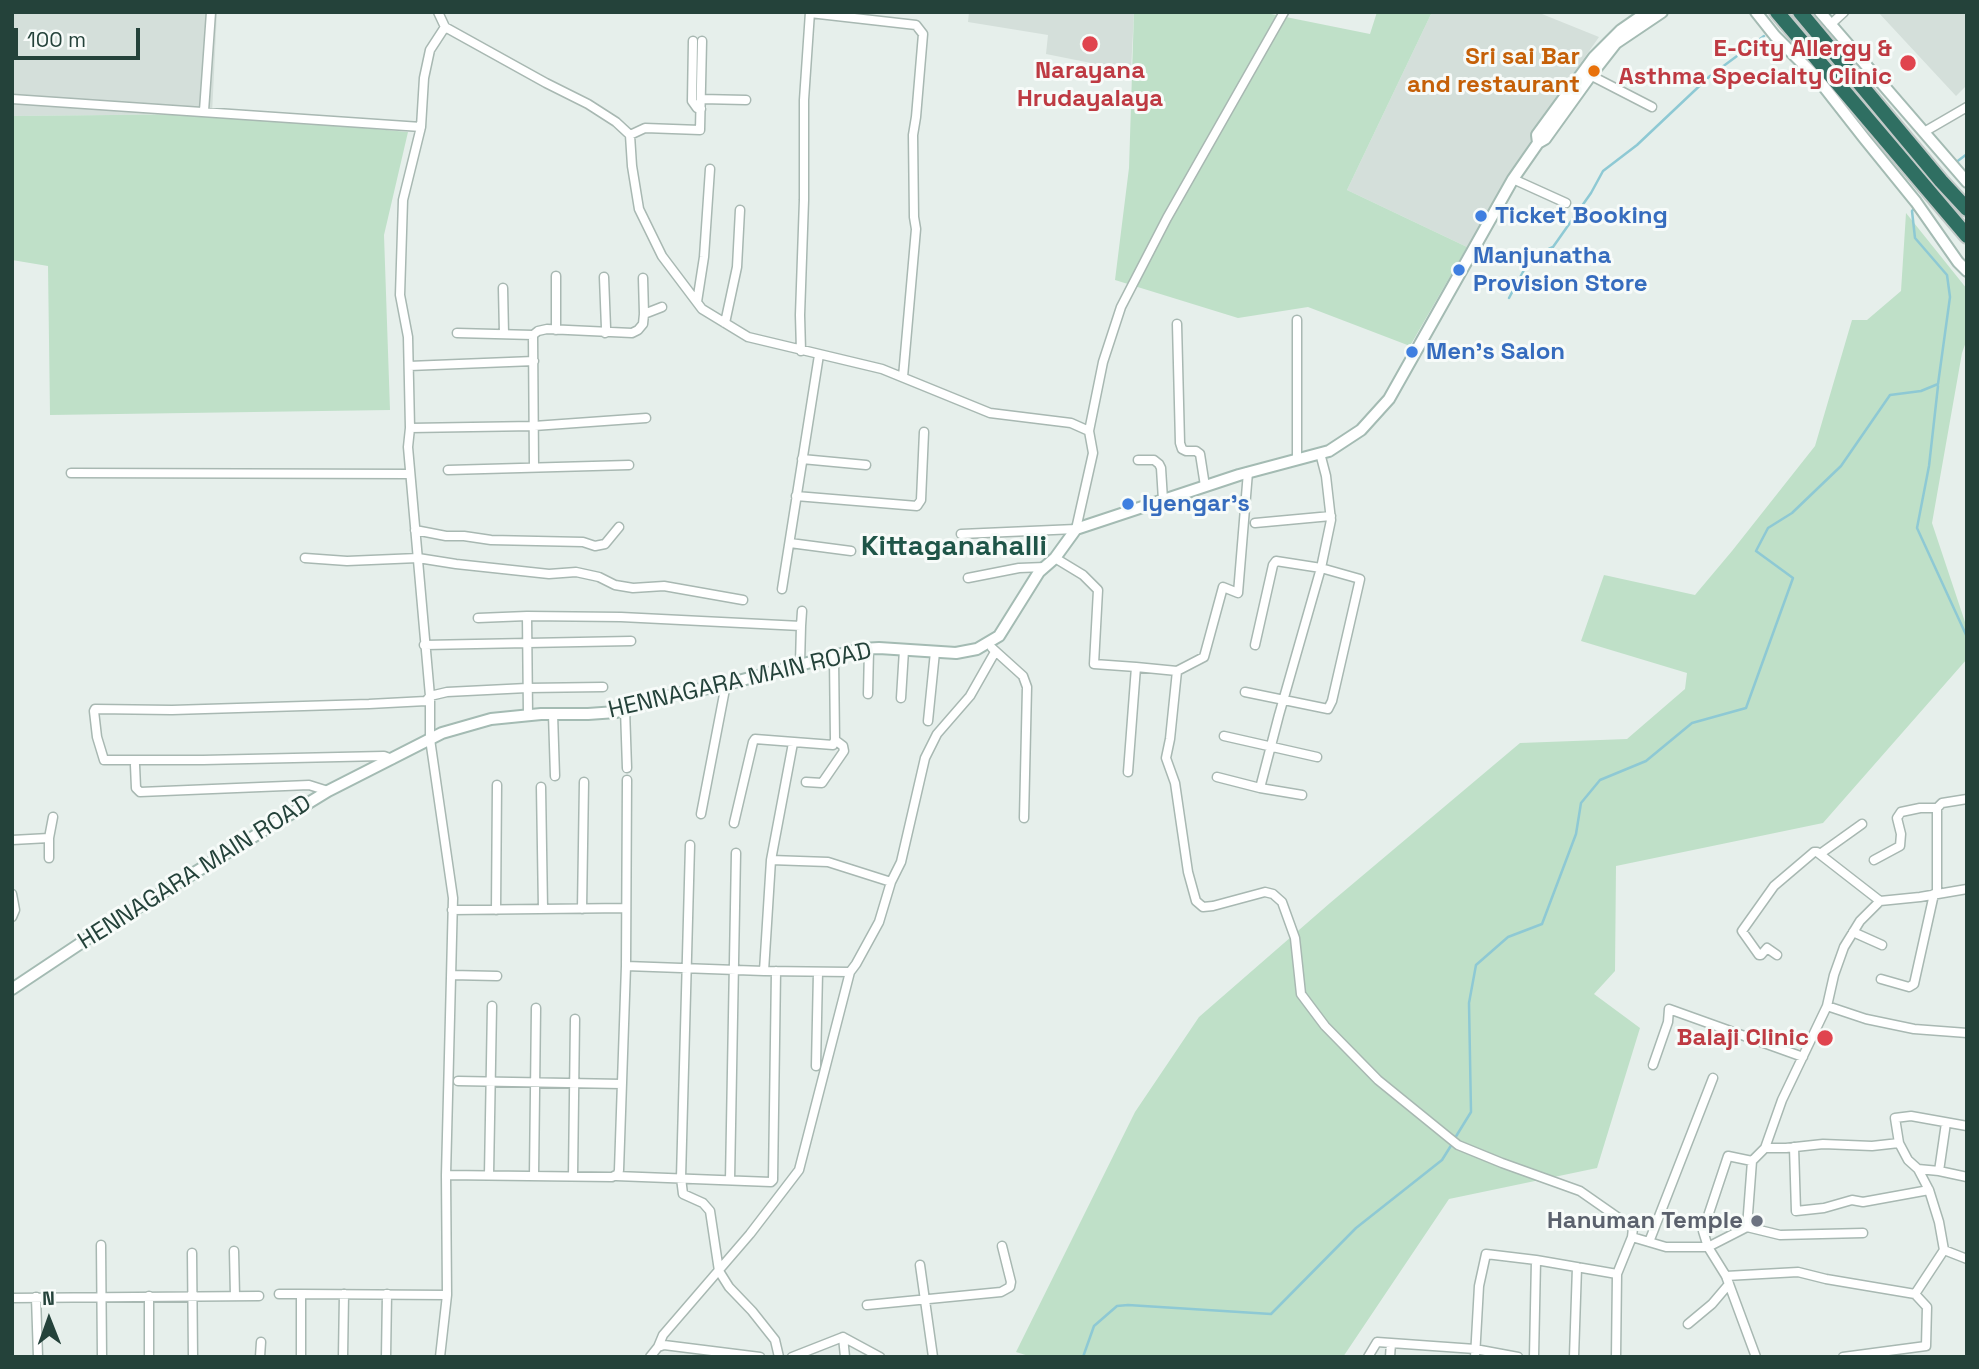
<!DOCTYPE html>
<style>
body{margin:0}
#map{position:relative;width:1979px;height:1369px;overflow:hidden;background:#e6efeb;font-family:"Space Grotesk",sans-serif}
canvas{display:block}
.frame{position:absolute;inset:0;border:14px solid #24423a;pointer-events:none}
.north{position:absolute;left:14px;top:1285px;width:70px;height:70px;-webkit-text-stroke:5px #f7fbf9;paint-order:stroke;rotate:359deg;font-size:19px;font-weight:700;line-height:28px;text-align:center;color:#24423a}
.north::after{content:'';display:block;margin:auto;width:24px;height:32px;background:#24423a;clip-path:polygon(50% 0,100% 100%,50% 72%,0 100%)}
.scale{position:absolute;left:14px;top:28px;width:126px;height:32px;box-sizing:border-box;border:4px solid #24423a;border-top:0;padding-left:9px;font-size:21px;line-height:24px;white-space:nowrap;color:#24423a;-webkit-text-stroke:5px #f7fbf9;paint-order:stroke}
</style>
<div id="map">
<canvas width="1979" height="1369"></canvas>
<div class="frame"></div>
<div class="north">N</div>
<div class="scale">100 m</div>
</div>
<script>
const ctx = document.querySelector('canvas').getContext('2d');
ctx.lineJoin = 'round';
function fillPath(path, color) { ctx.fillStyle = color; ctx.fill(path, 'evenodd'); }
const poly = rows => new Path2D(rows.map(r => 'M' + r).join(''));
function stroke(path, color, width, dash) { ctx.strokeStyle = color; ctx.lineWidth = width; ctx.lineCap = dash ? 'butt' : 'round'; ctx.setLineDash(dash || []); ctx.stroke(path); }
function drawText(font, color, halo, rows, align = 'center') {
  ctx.font = font + ' "Space Grotesk",sans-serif'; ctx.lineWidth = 6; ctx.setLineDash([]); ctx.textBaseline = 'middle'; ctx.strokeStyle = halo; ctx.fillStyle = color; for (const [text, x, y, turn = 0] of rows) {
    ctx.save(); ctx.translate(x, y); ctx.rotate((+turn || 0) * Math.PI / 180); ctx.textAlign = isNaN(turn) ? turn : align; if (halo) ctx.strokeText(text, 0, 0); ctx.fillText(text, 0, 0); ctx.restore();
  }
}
const built = poly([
 [12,12,217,12,212,114,12,116],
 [969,12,1134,12,1131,71,1046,54,1048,35,968,22],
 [1432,12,1537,12,1599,37,1559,94,1467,247,1347,190],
 [1878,12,1967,12,1967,85,1956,96]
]);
const green = poly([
 [1134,12,1261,12,1370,34,1377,12,1432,12,1347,190,1467,247,1410,346,1308,307,1238,318,1115,280,1129,168],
 [212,114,408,132,384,235,390,410,50,415,48,266,12,260,12,116],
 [1906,213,1967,289,1967,339,1962,353,1932,523,1967,628,1967,659,1823,823,1616,866,1615,971,1594,994,1640,1028,1597,1168,1449,1199,1343,1357,1032,1357,1016,1352,1135,1112,1199,1017,1330,903,1520,743,1627,739,1685,689,1687,673,1581,641,1604,575,1695,595,1732,551,1815,446,1852,320,1867,320,1901,291]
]);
const stream = poly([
 [1955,163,1967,154],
 [1509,298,1524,270,1538,254,1553,247,1591,193,1603,171,1637,145,1710,76,1764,36],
 [1938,386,1929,466,1917,528,1967,637],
 [1455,1138,1471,1112,1469,1003,1476,965,1508,937,1542,924,1576,834,1581,803,1600,780,1646,761,1692,723,1746,708,1793,578,1756,551,1768,528,1792,513,1841,466,1890,395,1921,391,1938,384,1950,297,1947,275,1915,238,1912,211,1916,206],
 [1083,1357,1094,1326,1117,1306,1128,1305,1271,1314,1356,1228,1442,1160,1452,1144]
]);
const street = poly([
 [438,12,445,27],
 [810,13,916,25,923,34,916,117,913,135,914,217,916,229,903,377],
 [1830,25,1844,12],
 [693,41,692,101,697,108,701,109],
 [1586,73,1652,107],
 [12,99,421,127],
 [701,99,746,100],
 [204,111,211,12],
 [1924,132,1967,107],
 [630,135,645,128,700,130,702,41],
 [1513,179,1566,203],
 [604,277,606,328,605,333],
 [503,288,504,334],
 [697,302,704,257,710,169],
 [644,314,662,307],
 [1297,320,1297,459],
 [725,323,737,267,740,210],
 [1177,324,1180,443,1182,449,1186,451,1196,451,1200,454,1205,486],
 [556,330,556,276],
 [457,333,533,335],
 [801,351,800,315,804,200,804,100,810,12],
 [409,366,534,361],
 [410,428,534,426,646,418],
 [1089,431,1103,362,1121,307,1167,218,1284,12],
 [802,459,866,465],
 [1138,460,1154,460,1159,464,1161,468,1163,500],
 [534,467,533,335,538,331,547,329,632,333,638,330,643,324,644,314,643,278],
 [448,470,629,465],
 [71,473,410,474],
 [796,496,917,506,921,500,924,432],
 [1255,523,1331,516],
 [415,530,446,536,464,536,491,540,583,542,595,546,605,544,619,527],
 [790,543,851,551],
 [305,558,347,561,418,558,456,564,549,574,576,572,599,577,615,585,633,588,664,586,743,600],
 [1055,558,1083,575,1098,590,1094,664,1136,667],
 [968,578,1019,568,1045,567],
 [782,589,819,355],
 [527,616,528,715],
 [478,618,527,616,621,617,801,626,800,664],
 [801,626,802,611],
 [424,645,631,641],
 [992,648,1023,676,1027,687,1024,818],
 [1177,671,1170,739,1166,758,1175,783,1188,872,1196,901,1203,907,1213,906,1265,892,1273,894,1282,902,1295,938,1301,994,1325,1026,1378,1080,1458,1145,1502,1163,1580,1191,1633,1228,1632,1237],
 [1245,692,1328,709,1332,701,1360,579,1321,568,1276,561,1273,565,1255,645],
 [868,694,869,649],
 [901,698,904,650],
 [625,709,627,768],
 [553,714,555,776],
 [928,721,935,652],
 [1224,736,1317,757],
 [392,759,384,756,203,760,104,760,97,737,94,711,95,709,172,710,369,704,426,701,430,696,447,692,527,688,603,687],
 [135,765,136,788,140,792,309,785,328,791],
 [1128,772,1136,667,1177,671,1204,657,1223,587,1238,593,1248,472],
 [1217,777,1260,788,1302,795],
 [806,782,822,783,844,751,843,746,835,740],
 [541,787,543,909],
 [1260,788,1279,715,1321,568,1331,520,1326,476,1320,453],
 [701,814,726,684],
 [734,823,753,742,755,739,833,745,835,740,834,658],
 [12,840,49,838,53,817],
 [690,845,681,1178,683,1194,703,1203,710,1211,719,1271,729,1287,752,1311,775,1340,779,1357],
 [1820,854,1862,824],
 [49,858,49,838],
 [771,860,828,862,891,882],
 [1874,860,1900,846,1901,834,1897,818,1901,812,1920,808,1937,808],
 [12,894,15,910,12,917],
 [1937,894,1937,808,1942,803,1967,799],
 [582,909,584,782],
 [452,910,626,908],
 [496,910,497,785],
 [1853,932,1882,945],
 [1777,955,1767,948,1761,955,1759,955,1742,931,1774,886,1814,852,1817,852,1880,901],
 [626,966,764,971,850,972],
 [764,971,771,860,793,743],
 [451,975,497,976],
 [1881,979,1909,987,1914,984,1934,894],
 [1827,1006,1866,1019,1914,1029,1967,1033],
 [1653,1065,1668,1022,1669,1009,1803,1057],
 [816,1066,818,972],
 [458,1081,622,1084],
 [1967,1126,1911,1116,1895,1118,1899,1143,1908,1160,1918,1169,1929,1190,1939,1222,1944,1250,1967,1259],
 [1794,1147,1796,1211,1824,1208,1852,1200,1863,1202,1929,1190],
 [1765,1148,1786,1148,1823,1144,1872,1146,1899,1143],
 [1752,1161,1728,1156,1703,1231,1708,1247,1726,1276,1756,1357],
 [1918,1169,1939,1171,1967,1177],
 [1939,1171,1946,1123],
 [446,1175,453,898,430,739,430,696,408,447,410,428,408,337,400,295,403,200,421,127,424,78,430,50,445,27,546,83,588,104,616,122,630,135,632,166,639,209,662,256,702,309,748,337,882,369,990,413,1071,423,1089,431,1093,453,1076,529,961,534],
 [489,1175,492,1006],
 [534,1176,536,1008],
 [573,1176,575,1019],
 [616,1176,771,1182,773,1180,776,971],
 [730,1180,736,853],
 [1747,1227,1780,1235,1863,1233],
 [1649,1242,1713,1078],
 [101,1245,102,1357],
 [234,1251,235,1296],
 [192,1253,193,1357],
 [920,1265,933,1357],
 [1726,1276,1798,1272,1826,1279,1915,1294,1927,1307,1926,1346,1843,1357],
 [279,1294,301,1294],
 [1915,1294,1944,1250],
 [36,1297,38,1357],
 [12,1298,259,1296],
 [867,1305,1001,1292,1010,1287,1011,1282,1002,1246],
 [1688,1324,1712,1304,1729,1284],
 [843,1337,845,1357],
 [658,1347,663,1335,750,1234,799,1170,850,972,856,964,879,922,891,882,901,862,925,758,937,734,970,696,995,652],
 [149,1357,149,1296],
 [260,1357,261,1342],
 [301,1357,301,1294,447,1295],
 [343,1357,344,1294],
 [386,1357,387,1294],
 [440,1357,447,1295,446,1175,612,1177,618,1174,619,1170,626,966,627,780],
 [650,1357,658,1347,664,1345,760,1357],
 [792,1357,843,1337,880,1357],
 [1368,1357,1377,1342,1475,1349,1518,1357],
 [1390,1357,1391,1343],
 [1475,1357,1479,1286,1486,1254,1536,1260,1617,1274],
 [1534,1357,1536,1260],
 [1574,1357,1577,1267],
 [1616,1357,1617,1274,1632,1237,1666,1247,1708,1247,1747,1227,1752,1161,1765,1148,1782,1100,1827,1006,1834,975,1844,947,1860,921,1880,901,1920,897,1967,889]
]);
const secondary = poly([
 [1756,12,1775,36,1817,78,1864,138,1916,202,1958,262,1967,271],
 [1820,12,1967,182],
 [1538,143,1537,135,1594,57,1621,30,1647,12],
 [12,989,96,933,328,791,442,733,491,719,541,714,588,714,616,712,676,694,719,686,861,649,879,648,956,653,977,649,999,636,1039,572,1055,558,1076,529,1239,475,1329,451,1361,430,1389,399,1513,179,1538,143,1545,139,1591,75,1616,43,1662,12]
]);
const highway = poly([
 [1777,12,1967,236],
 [1800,12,1941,181,1967,209]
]);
const markers = [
 [1090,44,9,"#e0444e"],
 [1908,63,9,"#e0444e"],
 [1594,71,7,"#e8710a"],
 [1481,216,7,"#3f7fe0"],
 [1459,270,7,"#3f7fe0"],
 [1412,352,7,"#3f7fe0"],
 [1128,504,7,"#3f7fe0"],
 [1825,1038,9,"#e0444e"],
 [1757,1221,7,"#6b7280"]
];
const healthNames = [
 ["E-City Allergy &",1892,49],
 ["Asthma Specialty Clinic",1892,77],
 ["Narayana",1090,71,"center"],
 ["Hrudayalaya",1090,99,"center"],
 ["Balaji Clinic",1809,1038]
];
const foodNames = [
 ["Sri sai Bar",1580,57],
 ["and restaurant",1580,85]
];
const shopNames = [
 ["Ticket Booking",1495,216],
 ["Manjunatha",1473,256],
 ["Provision Store",1473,284],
 ["Men's Salon",1426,352],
 ["Iyengar's",1142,504]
];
const streetNames = [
 ["HENNAGARA MAIN ROAD",740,681,-13],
 ["HENNAGARA MAIN ROAD",195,873,-32]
];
const worshipNames = [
 ["Hanuman Temple",1743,1221]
];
const quarterNames = [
 ["Kittaganahalli",954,547]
];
fillPath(built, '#d4dfda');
fillPath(green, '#bfe0c8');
stroke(stream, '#8ec9d4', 2.5);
stroke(street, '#a8b8b2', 11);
stroke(secondary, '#a4bbb3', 14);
stroke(highway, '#c2cac8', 18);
stroke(street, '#fff', 8);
stroke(secondary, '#fff', 10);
stroke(highway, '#2f6f62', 14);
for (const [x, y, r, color] of markers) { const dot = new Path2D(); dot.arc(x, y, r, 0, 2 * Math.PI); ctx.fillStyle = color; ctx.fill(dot); stroke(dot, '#f7fbf9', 2.5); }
drawText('bold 24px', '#be3a42', '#f7fbf9', healthNames, 'right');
drawText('bold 24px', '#c56008', '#f7fbf9', foodNames, 'right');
drawText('bold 24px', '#366cbe', '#f7fbf9', shopNames, 'left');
drawText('24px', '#24423a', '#f7fbf9', streetNames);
drawText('bold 24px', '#5b616d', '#f7fbf9', worshipNames, 'right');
drawText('bold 28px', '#1f5548', '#f7fbf9', quarterNames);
</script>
